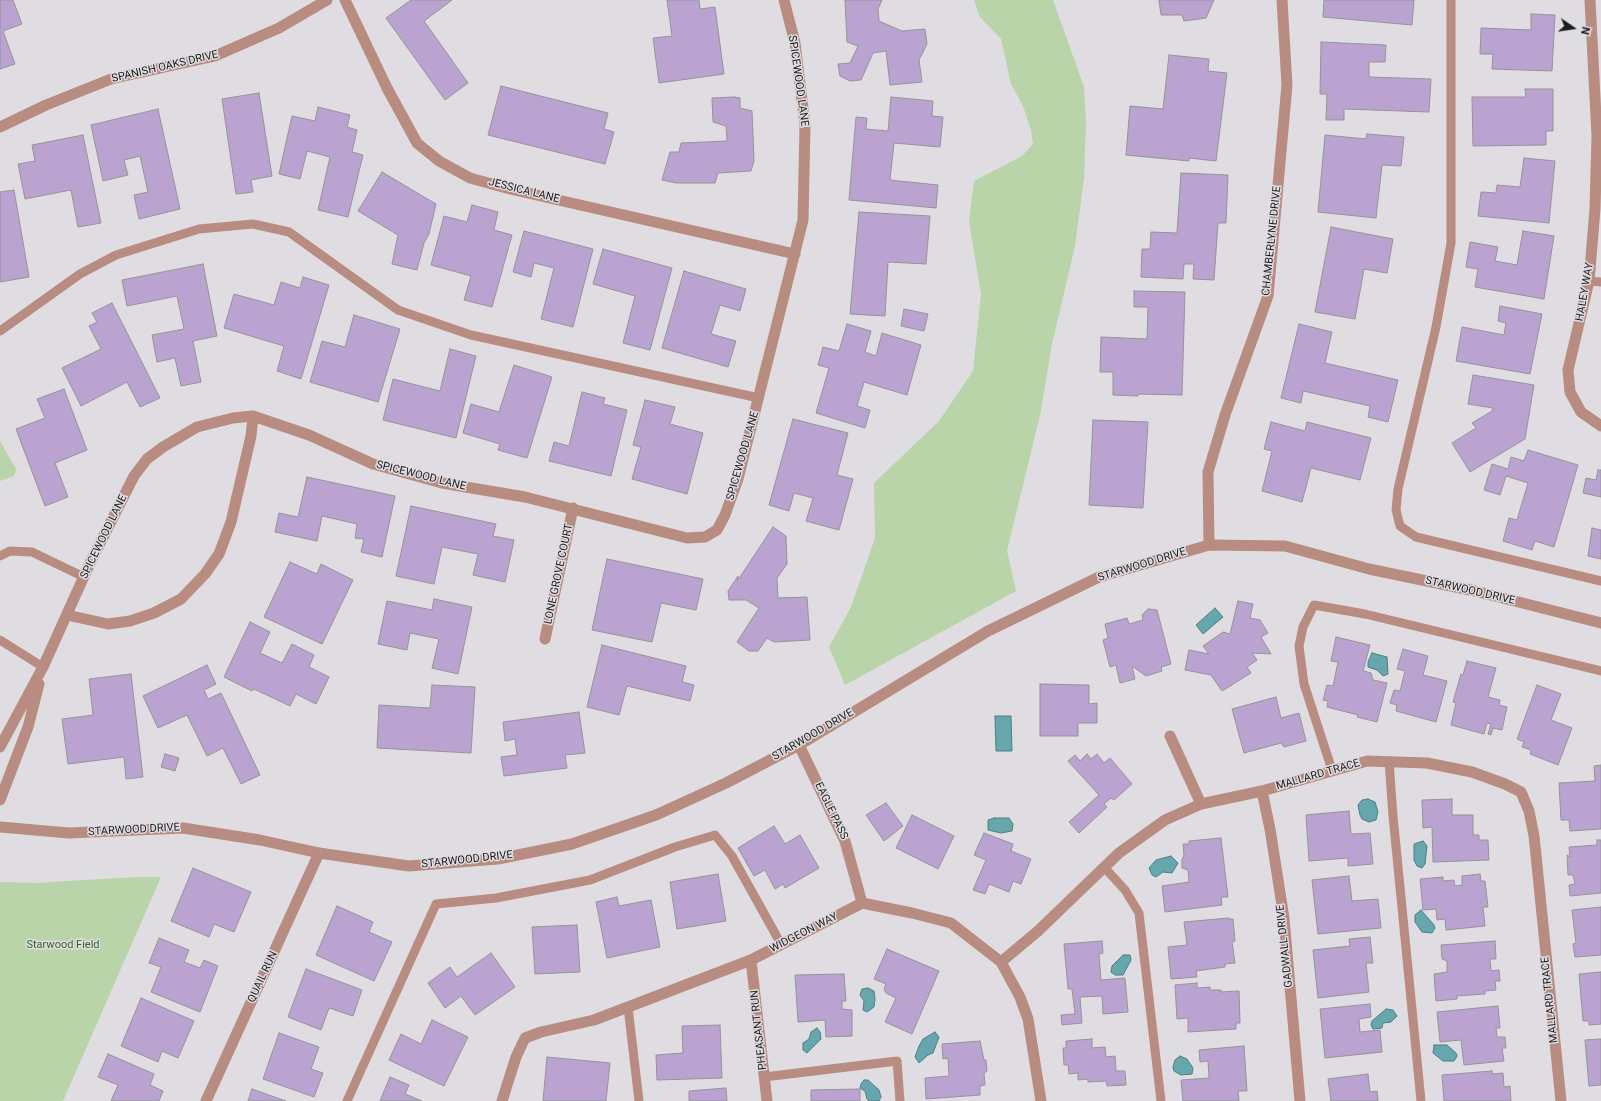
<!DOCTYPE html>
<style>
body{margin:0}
#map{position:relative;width:1601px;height:1101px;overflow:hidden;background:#dfdde1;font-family:Roboto,sans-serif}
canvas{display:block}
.north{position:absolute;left:1553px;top:8px;width:40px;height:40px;-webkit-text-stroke:3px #dfdde1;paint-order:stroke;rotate:103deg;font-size:11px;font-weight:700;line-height:16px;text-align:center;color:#1c1b1d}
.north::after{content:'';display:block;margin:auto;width:14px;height:18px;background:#1c1b1d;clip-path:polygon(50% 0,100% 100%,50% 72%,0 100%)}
</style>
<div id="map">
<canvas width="1601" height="1101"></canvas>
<div class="north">N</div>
</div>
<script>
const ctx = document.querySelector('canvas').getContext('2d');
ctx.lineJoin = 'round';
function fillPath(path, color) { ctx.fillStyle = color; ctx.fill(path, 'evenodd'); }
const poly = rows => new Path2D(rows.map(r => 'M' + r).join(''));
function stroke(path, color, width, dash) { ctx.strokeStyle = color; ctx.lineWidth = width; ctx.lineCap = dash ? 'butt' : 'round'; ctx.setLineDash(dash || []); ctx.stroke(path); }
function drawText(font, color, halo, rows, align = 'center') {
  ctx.font = font + ' Roboto,sans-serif'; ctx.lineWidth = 3; ctx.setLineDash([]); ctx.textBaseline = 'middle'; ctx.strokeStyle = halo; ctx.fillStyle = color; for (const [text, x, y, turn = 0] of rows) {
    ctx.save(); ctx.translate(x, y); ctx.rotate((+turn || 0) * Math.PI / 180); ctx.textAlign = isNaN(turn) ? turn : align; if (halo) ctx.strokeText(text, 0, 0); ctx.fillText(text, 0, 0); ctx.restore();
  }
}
const green = poly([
 [974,0,1053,0,1084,87,1086,123,1084,178,1075,246,1052,344,1040,415,1007,551,1016,591,845,685,829,647,851,607,875,538,874,483,939,421,973,371,981,294,969,221,974,181,1022,156,1033,144,1031,130,1023,106,1011,84,1001,39,980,17],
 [0,441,16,469,14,476,0,481],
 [136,877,161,877,63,1101,0,1101,0,882,35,883]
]);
const water = poly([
 [1215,608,1223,617,1203,634,1196,625,1215,608],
 [1372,653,1387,657,1388,674,1383,676,1377,670,1368,667,1368,662,1372,653],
 [995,716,1011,716,1012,751,996,751,995,716],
 [1368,799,1375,802,1378,812,1376,820,1369,822,1362,819,1360,815,1358,805,1362,800,1368,799],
 [994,818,1009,818,1013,824,1012,831,1001,833,988,830,988,820,994,818],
 [1423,841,1427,846,1425,864,1422,868,1417,866,1414,860,1414,844,1423,841],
 [1171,856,1178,863,1172,873,1163,872,1156,877,1152,875,1149,868,1156,860,1171,856],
 [1421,910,1434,925,1435,928,1432,933,1422,932,1415,922,1415,915,1421,910],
 [1123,955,1130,955,1131,960,1123,975,1115,975,1111,972,1112,966,1123,955],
 [868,988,874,991,875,999,874,1007,867,1012,863,1010,864,1001,860,995,862,989,868,988],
 [1386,1009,1393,1010,1397,1016,1391,1022,1383,1023,1382,1028,1373,1029,1371,1025,1372,1021,1386,1009],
 [817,1028,820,1032,821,1039,807,1053,803,1050,803,1043,809,1039,811,1032,817,1028],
 [935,1032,939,1037,933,1053,928,1055,919,1063,915,1057,919,1046,923,1039,935,1032],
 [1434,1045,1447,1045,1456,1053,1457,1056,1454,1061,1443,1061,1433,1053,1434,1045],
 [1180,1056,1187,1059,1193,1068,1192,1074,1181,1075,1174,1071,1173,1067,1175,1060,1180,1056],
 [864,1080,868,1080,879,1090,881,1097,879,1101,869,1101,867,1099,865,1091,860,1088,861,1084,864,1080]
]);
const building = poly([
 [0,0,13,0,22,24,3,31,15,64,0,69,0,0],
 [411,0,452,0,424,21,468,83,445,100,386,18,411,0],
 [667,0,699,0,700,9,715,7,724,74,659,83,653,38,672,36,667,0],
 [845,0,882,0,878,9,879,21,902,31,925,29,927,44,919,60,922,82,890,85,886,51,873,53,861,80,850,81,840,76,838,64,850,63,858,46,847,42,845,0],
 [1159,0,1214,0,1206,18,1184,21,1182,15,1161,15,1159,0],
 [1324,0,1414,0,1412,25,1323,17,1324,0],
 [1531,14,1555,15,1552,71,1492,69,1493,54,1480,54,1481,28,1531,30,1531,14],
 [1321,42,1386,45,1385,62,1369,62,1369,77,1431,79,1429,112,1344,109,1344,120,1326,120,1327,94,1320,94,1321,42],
 [1169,55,1209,59,1208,71,1227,73,1216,161,1189,158,1189,161,1126,155,1130,106,1163,109,1169,55],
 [501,86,608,113,604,129,614,132,605,164,488,135,501,86],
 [1525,89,1553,89,1553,131,1546,131,1546,145,1473,146,1472,97,1526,97,1525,89],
 [259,93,272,176,251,180,253,192,236,194,222,99,259,93],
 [734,97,740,98,740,108,752,111,754,161,751,171,718,173,715,183,676,183,662,180,670,152,679,152,681,143,727,141,726,126,713,122,712,98,734,97],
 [891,97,933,101,932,116,943,117,940,147,894,143,890,180,938,185,936,208,849,200,856,117,867,118,866,129,888,131,891,97],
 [318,107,350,115,347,127,357,130,352,152,363,155,348,217,318,210,330,157,307,151,300,179,279,174,292,116,315,121,318,107],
 [158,109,180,209,139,219,134,195,148,192,140,156,124,160,128,175,103,181,91,125,158,109],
 [1367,134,1404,137,1401,166,1382,165,1376,218,1318,212,1325,135,1366,139,1367,134],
 [83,135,101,223,78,227,71,190,25,199,18,164,35,161,32,145,83,135],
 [1524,158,1555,161,1549,223,1478,216,1481,192,1496,193,1497,185,1520,187,1524,158],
 [382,172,436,204,429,234,424,243,417,270,392,264,398,235,358,211,382,172],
 [1181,173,1228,175,1226,223,1218,223,1214,280,1193,279,1194,264,1184,264,1183,279,1141,277,1142,249,1150,249,1151,232,1177,233,1181,173],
 [14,190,29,277,0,282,0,192,14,190],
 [472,205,498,212,494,230,512,235,492,307,464,300,471,276,431,265,444,216,467,222,472,205],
 [859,212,930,216,926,264,888,262,885,316,850,314,859,212],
 [1331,227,1393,239,1387,273,1364,269,1355,319,1315,312,1331,227],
 [524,231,593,249,573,327,541,319,554,268,534,263,531,277,513,272,524,231],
 [1523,231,1554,236,1544,299,1475,287,1478,269,1466,267,1470,242,1498,247,1495,261,1517,265,1523,231],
 [603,249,672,268,650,350,623,343,635,296,593,284,603,249],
 [203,264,217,336,193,341,201,382,181,386,175,358,157,362,152,335,184,329,177,296,127,306,122,280,203,264],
 [684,271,746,289,740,311,720,305,711,334,736,341,728,367,662,348,684,271],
 [303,277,329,285,301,379,277,371,284,346,224,328,234,294,274,305,281,282,300,288,303,277],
 [1134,291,1185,292,1182,395,1138,394,1138,396,1113,395,1113,372,1100,372,1101,337,1147,339,1148,307,1134,307,1134,291],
 [112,303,160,398,140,407,127,382,81,406,62,368,101,349,89,326,97,322,92,313,112,303],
 [1500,306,1542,314,1530,374,1456,361,1462,327,1504,335,1506,323,1498,321,1500,306],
 [904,309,928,314,924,331,901,326,904,309],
 [354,315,400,329,378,402,310,382,322,341,345,347,354,315],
 [847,324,871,331,865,352,876,356,882,333,921,345,907,395,864,382,857,406,870,410,865,428,816,413,829,368,818,365,823,347,839,351,847,324],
 [1299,324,1332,332,1325,363,1398,380,1388,422,1368,417,1370,406,1303,391,1301,403,1281,398,1299,324],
 [450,349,476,356,456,438,383,420,393,379,440,391,450,349],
 [514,365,552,377,527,458,498,450,500,444,463,433,471,404,499,412,514,365],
 [1473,375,1534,385,1525,439,1470,472,1452,443,1476,428,1472,423,1492,411,1493,408,1468,404,1473,375],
 [64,389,87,450,55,463,68,497,45,506,16,429,45,418,37,399,64,389],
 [582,392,605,398,603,404,627,410,611,476,549,461,554,442,569,446,582,392],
 [645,400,675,407,670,424,703,433,687,494,632,479,641,447,633,445,645,400],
 [793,419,848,433,837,475,853,479,839,530,806,521,813,498,794,493,789,511,769,505,793,419],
 [1093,420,1148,422,1143,508,1089,505,1093,420],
 [1271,422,1305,431,1307,422,1371,438,1360,480,1311,468,1302,502,1262,491,1272,451,1264,449,1271,422],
 [1528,450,1578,465,1554,547,1535,541,1532,550,1503,541,1509,518,1517,520,1528,483,1506,476,1500,495,1484,490,1492,464,1508,469,1511,457,1524,461,1528,450],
 [1598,470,1601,470,1601,497,1583,493,1586,478,1596,480,1598,470],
 [307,477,395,496,382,557,361,552,364,539,355,538,357,524,322,516,317,541,275,532,279,513,298,517,307,477],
 [411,506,496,524,493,536,514,540,505,582,473,575,478,554,442,547,434,584,396,576,411,506],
 [773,527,786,536,787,564,777,578,778,598,807,597,810,640,774,642,767,638,758,651,749,651,737,642,759,608,746,600,729,600,728,591,738,576,738,580,773,527],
 [1592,528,1601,530,1601,559,1588,556,1592,528],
 [607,559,703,579,696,610,661,603,652,642,592,630,607,559],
 [290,562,317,574,321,564,353,580,322,644,264,617,290,562],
 [434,599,472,607,458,674,432,668,439,639,410,633,407,650,378,644,387,601,432,610,434,599],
 [1238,601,1253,604,1250,618,1260,620,1268,633,1261,637,1271,654,1252,653,1257,660,1247,667,1251,673,1222,691,1211,675,1185,670,1189,650,1209,654,1203,646,1223,632,1230,634,1238,601],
 [1148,609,1157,610,1171,664,1161,667,1162,671,1146,676,1132,666,1135,679,1120,683,1116,665,1110,667,1103,640,1108,638,1105,624,1127,618,1129,624,1143,620,1142,615,1148,609],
 [250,622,270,632,260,653,282,663,292,644,314,655,309,667,329,677,316,704,296,694,290,706,254,689,252,691,224,677,250,622],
 [1336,637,1370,645,1363,671,1371,673,1373,680,1387,683,1377,722,1357,717,1358,715,1327,707,1328,701,1323,700,1327,685,1333,686,1338,662,1331,661,1336,637],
 [602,645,686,666,682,682,694,685,690,701,627,686,619,715,587,707,602,645],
 [1403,649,1428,656,1423,675,1447,681,1436,722,1396,711,1397,705,1390,703,1394,690,1400,691,1405,671,1397,669,1403,649],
 [1467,661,1496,668,1488,697,1500,700,1499,705,1507,707,1502,730,1493,728,1491,735,1488,734,1491,724,1487,723,1484,734,1451,725,1456,703,1453,702,1461,674,1463,675,1467,661],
 [207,665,216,684,204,690,208,699,221,693,260,775,241,784,223,748,207,756,187,715,158,728,143,696,207,665],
 [131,674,143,777,126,779,124,757,68,764,62,719,93,715,89,679,131,674],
 [1040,684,1089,685,1089,704,1097,703,1097,723,1078,723,1078,736,1040,736,1040,684],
 [432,685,475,687,471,753,377,748,379,705,430,708,432,685],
 [1537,685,1561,694,1551,720,1572,728,1558,765,1530,754,1531,750,1522,747,1524,742,1517,739,1537,685],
 [1276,697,1281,718,1299,713,1306,741,1284,747,1281,743,1244,753,1232,709,1276,697],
 [579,712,585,753,565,755,567,768,504,776,501,757,517,755,515,739,505,741,503,722,579,712],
 [165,754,179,758,175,771,161,767,165,754],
 [1087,754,1091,759,1097,754,1104,763,1110,758,1132,784,1114,800,1111,798,1104,804,1107,807,1079,833,1069,822,1099,795,1068,761,1075,755,1080,761,1087,754],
 [1601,765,1601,829,1570,831,1569,820,1561,820,1559,783,1595,781,1594,766,1601,765],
 [1452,799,1452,815,1473,815,1473,835,1479,835,1479,840,1488,840,1489,860,1433,862,1432,827,1423,828,1422,800,1452,799],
 [886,803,903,826,884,841,866,815,886,803],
 [1349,811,1351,834,1370,833,1373,864,1348,866,1348,858,1309,861,1306,815,1349,811],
 [912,815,954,836,938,869,896,848,912,815],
 [774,826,785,844,800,835,819,868,785,888,783,884,775,889,765,870,754,876,738,848,774,826],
 [984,833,1013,844,1011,851,1031,859,1021,884,1013,881,1009,892,989,884,985,894,973,890,986,860,974,855,984,833],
 [1221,838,1228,897,1221,897,1222,905,1165,912,1162,886,1189,882,1188,870,1182,868,1182,859,1184,856,1183,844,1189,844,1189,841,1221,838],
 [1597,840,1601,840,1601,893,1570,896,1569,885,1575,884,1573,875,1568,875,1567,855,1570,857,1569,847,1597,845,1597,840],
 [193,868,251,892,234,932,214,924,209,937,171,921,193,868],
 [718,874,726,921,677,929,670,882,718,874],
 [1480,874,1481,881,1485,881,1488,907,1483,907,1485,926,1446,930,1445,919,1437,920,1436,909,1423,910,1420,879,1443,877,1443,881,1454,880,1455,886,1462,885,1462,876,1480,874],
 [1349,876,1352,901,1378,899,1381,928,1318,934,1312,880,1349,876],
 [617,897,619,906,651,900,660,947,607,958,596,902,617,897],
 [337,906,373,922,369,932,392,942,374,981,316,955,337,906],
 [1601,907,1601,955,1575,957,1573,944,1576,943,1572,910,1601,907],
 [1228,918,1228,919,1233,919,1235,941,1232,942,1235,963,1225,964,1225,967,1196,971,1197,977,1171,979,1168,947,1187,945,1184,922,1228,918],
 [577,925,580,972,535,974,532,927,577,925],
 [1370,937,1373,963,1366,963,1369,992,1318,998,1313,950,1350,946,1349,939,1370,937],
 [159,938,189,950,184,962,200,968,204,960,218,966,200,1012,151,992,161,967,149,963,159,938],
 [1102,941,1103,953,1099,954,1101,980,1125,978,1128,1012,1103,1014,1102,996,1080,997,1082,1023,1062,1025,1061,1015,1075,1014,1072,989,1068,989,1064,944,1102,941],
 [1495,941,1496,959,1490,959,1491,971,1499,970,1500,981,1495,981,1496,990,1485,991,1485,994,1457,996,1457,999,1436,1001,1434,974,1447,972,1447,961,1442,959,1441,945,1495,941],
 [887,949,939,971,912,1034,885,1022,896,998,886,993,884,989,886,984,874,979,887,949],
 [491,953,515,987,475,1015,461,996,445,1008,428,983,450,967,457,977,491,953],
 [306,969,362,990,353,1016,329,1008,321,1030,288,1017,306,969],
 [1601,972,1601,1024,1589,1025,1589,1021,1583,1021,1579,974,1601,972],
 [844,974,846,1001,842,1001,842,1009,852,1010,852,1036,826,1037,825,1020,798,1022,795,975,844,974],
 [1197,983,1197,988,1210,987,1210,990,1221,990,1221,992,1239,991,1240,1023,1236,1023,1236,1029,1188,1032,1188,1018,1177,1019,1175,985,1197,983],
 [141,998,194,1021,178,1058,162,1051,158,1062,121,1046,141,998],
 [1370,1004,1371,1017,1359,1019,1360,1032,1380,1030,1382,1052,1325,1058,1320,1009,1370,1004],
 [1498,1006,1500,1028,1496,1028,1497,1037,1505,1037,1506,1048,1502,1048,1504,1061,1464,1065,1461,1040,1440,1042,1437,1012,1498,1006],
 [432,1020,468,1037,444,1086,389,1060,401,1034,421,1044,432,1020],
 [720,1025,722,1078,657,1080,656,1055,683,1053,682,1026,720,1025],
 [279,1033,319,1047,311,1069,323,1073,314,1097,263,1079,279,1033],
 [1092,1039,1092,1048,1105,1047,1106,1057,1115,1056,1116,1071,1125,1071,1126,1085,1107,1086,1106,1081,1088,1082,1088,1079,1078,1080,1078,1073,1069,1074,1068,1065,1064,1065,1063,1048,1066,1048,1066,1041,1092,1039],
 [1601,1039,1601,1085,1589,1086,1585,1040,1601,1039],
 [980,1041,984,1060,986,1060,987,1071,984,1073,985,1085,980,1086,980,1095,926,1099,925,1078,949,1076,948,1058,943,1059,942,1044,980,1041],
 [1244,1046,1247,1091,1238,1091,1239,1101,1183,1101,1181,1080,1209,1078,1208,1061,1200,1062,1199,1050,1244,1046],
 [108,1054,154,1074,150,1085,163,1091,159,1101,111,1101,118,1085,98,1077,108,1054],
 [547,1057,610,1063,606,1101,543,1101,547,1057],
 [1492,1071,1492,1074,1503,1073,1504,1087,1510,1086,1511,1101,1444,1101,1442,1075,1492,1071],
 [1368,1074,1370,1092,1377,1091,1378,1101,1331,1101,1328,1079,1368,1074],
 [390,1077,409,1085,405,1094,422,1101,380,1101,390,1077],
 [726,1088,727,1101,689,1101,689,1091,726,1088],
 [252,1089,286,1101,248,1101,252,1089],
 [860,1089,860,1101,811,1101,811,1090,860,1089]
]);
const service = poly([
 [1451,0,1451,243,1436,327,1398,489,1396,510,1400,526,1416,537,1601,581],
 [1589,281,1601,282],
 [0,331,80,274,116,255,199,229,253,224,289,232,398,310,471,335,759,398],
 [0,556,10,551,32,552,84,577],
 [0,640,43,667],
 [1389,761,1393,816,1421,1101],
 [1332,770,1304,684,1299,646,1303,627,1314,605,1365,614,1601,671],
 [1104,867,1125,890,1139,913,1161,1101],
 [628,1007,639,1101],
 [764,1077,897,1061,900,1101],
 [347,1101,436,904,496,898,590,880,675,847,715,835,732,856,781,944]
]);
const minor = poly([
 [345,0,387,88,417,143,439,161,470,178,510,189,795,254],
 [1590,0,1597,136,1595,209,1589,281,1568,370,1570,392,1581,412,1601,426],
 [0,127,46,105,111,79,215,56,279,28,327,0],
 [1209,545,1208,472,1225,415,1268,296,1287,85,1282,0],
 [67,615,108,624,130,621,154,613,181,599,205,574,219,554,231,522,251,436,253,416],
 [545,639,573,508],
 [1170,736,1201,804],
 [799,745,845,841,862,903],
 [0,747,43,667,90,563,134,476,147,459,163,447,197,427,233,418,253,416,309,435,373,464,442,483,525,497,687,538,705,537,717,530,725,515,738,479,803,220,805,125,795,43,784,0],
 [1262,791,1270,829,1284,918,1300,1101],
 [0,800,28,727,39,684],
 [751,960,767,1101],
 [1001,962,1038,931,1119,853,1165,820,1201,804,1262,791,1367,761,1427,763,1472,772,1505,784,1521,792,1529,811,1534,836,1561,1101],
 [206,1101,319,853],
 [502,1101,516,1057,525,1038,541,1032,594,1020,751,960,862,903,912,913,951,923,1001,962,1020,997,1028,1019,1041,1101]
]);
const tertiary = poly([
 [0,827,69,833,183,828,260,840,319,853,409,866,498,859,572,844,656,815,726,783,799,745,988,631,1099,577,1209,545,1285,546,1369,569,1475,591,1601,623]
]);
const streetNames = [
 ["SPANISH OAKS DRIVE",165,67,-13],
 ["SPICEWOOD LANE",798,81,82],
 ["JESSICA LANE",524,191,14],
 ["CHAMBERLYNE DRIVE",1272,241,-84],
 ["HALEY WAY",1585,292,-80],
 ["SPICEWOOD LANE",743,456,-74],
 ["SPICEWOOD LANE",421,476,14],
 ["SPICEWOOD LANE",104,537,-64],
 ["STARWOOD DRIVE",1142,565,-17],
 ["LONE GROVE COURT",559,574,-78],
 ["STARWOOD DRIVE",1470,591,13],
 ["STARWOOD DRIVE",813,735,-30],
 ["MALLARD TRACE",1318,775,-16],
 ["EAGLE PASS",831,811,64],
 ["STARWOOD DRIVE",134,830,-3],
 ["STARWOOD DRIVE",467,860,-6],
 ["WIDGEON WAY",804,933,-27],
 ["GADWALL DRIVE",1285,946,-96],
 ["QUAIL RUN",263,977,-65],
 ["MALLARD TRACE",1550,1000,-96],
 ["PHEASANT RUN",759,1030,-96]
];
const parkNames = [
 ["Starwood Field",63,945]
];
fillPath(green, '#b9d4a8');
fillPath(water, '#65a7ac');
stroke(water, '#4f7d81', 1);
fillPath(building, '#baa3d0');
stroke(building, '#959398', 1);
stroke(service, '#b88c80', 9);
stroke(minor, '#b88c80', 11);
stroke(tertiary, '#b88c80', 11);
drawText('11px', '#1c1b1d', '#dfdde1', streetNames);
drawText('11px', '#3b5d20', '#dfdde1', parkNames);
</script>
